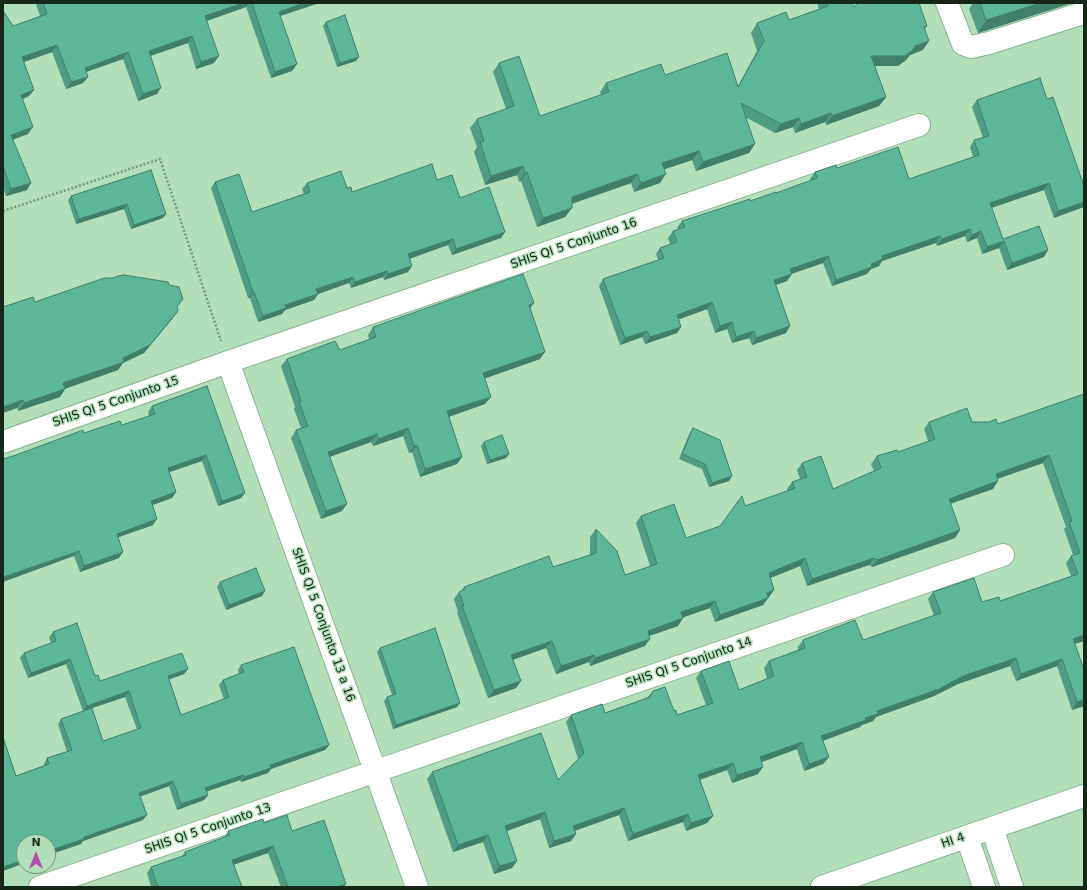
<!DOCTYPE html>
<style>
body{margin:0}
#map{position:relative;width:1087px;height:890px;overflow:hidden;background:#b2dfb9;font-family:"DejaVu Sans",sans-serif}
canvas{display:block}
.frame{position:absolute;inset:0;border:4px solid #162719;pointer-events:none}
.north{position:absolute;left:16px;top:834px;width:40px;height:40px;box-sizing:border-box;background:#b2dfb9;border:1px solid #749579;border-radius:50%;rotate:0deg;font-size:11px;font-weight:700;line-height:16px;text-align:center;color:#162719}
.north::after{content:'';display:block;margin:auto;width:14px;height:18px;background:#b44caf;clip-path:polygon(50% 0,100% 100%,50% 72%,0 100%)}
</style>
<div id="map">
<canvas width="1087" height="890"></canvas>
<div class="frame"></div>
<div class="north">N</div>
</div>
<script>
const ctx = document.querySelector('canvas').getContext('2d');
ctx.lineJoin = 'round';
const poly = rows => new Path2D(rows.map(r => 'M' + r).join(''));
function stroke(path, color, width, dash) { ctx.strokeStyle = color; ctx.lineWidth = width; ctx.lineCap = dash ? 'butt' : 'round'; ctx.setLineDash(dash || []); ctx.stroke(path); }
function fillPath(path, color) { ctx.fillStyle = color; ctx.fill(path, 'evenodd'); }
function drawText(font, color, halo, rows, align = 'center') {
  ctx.font = font + ' "DejaVu Sans",sans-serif'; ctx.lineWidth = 3; ctx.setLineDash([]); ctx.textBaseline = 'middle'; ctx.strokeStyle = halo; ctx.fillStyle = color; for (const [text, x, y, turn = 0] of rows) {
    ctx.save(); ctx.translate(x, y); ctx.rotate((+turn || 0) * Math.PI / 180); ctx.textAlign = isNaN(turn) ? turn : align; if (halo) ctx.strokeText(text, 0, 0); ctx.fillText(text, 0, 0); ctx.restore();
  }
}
const path = poly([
 [3,211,160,159,221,341]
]);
const minor = poly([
 [947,3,963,44,971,47,989,43,1083,13],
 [228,362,417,887],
 [3,442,228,362,919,125],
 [992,828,1012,887],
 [967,837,984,887],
 [40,887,1003,555],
 [822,887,1084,796]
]);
const wall = poly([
 [38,3,319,3,280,16,297,64,292,71,271,78,246,7,207,21,214,63,196,69,188,43,150,56,157,94,138,101,123,59,86,72,83,83,66,89,52,52,24,62,34,90,29,96,23,99,28,134,13,139,27,190,6,196,3,187,3,12,13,26,40,16,36,5],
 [817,3,852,3,854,7,927,26,925,29,923,50,910,55,906,60,898,66,874,66,886,97,879,106,826,125,825,122,795,133,793,127,775,133,747,118,749,153,696,171,692,160,665,169,660,183,634,192,631,183,572,204,572,208,565,217,537,227,521,181,519,182,517,175,485,185,474,152,477,147,470,128,477,119,506,109,493,72,499,63,540,116,601,95,600,92,606,83,665,75,738,86,757,51,751,33,757,23,789,20,819,9],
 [973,3,1072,3,978,33,969,9],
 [326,22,356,61,337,67,323,26],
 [1047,99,1084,186,1054,218,1044,190,991,208,1003,239,1044,257,1007,270,999,248,982,254,977,238,967,242,965,236,937,246,936,243,882,261,879,266,871,269,867,274,832,286,823,263,791,274,787,281,776,285,790,326,786,333,752,345,749,338,732,343,727,329,715,333,707,309,679,319,681,327,677,333,645,344,642,337,620,345,599,286,603,279,658,260,656,254,660,248,670,244,668,238,673,231,678,229,677,228,682,221,776,193,811,181,810,179,815,172,837,168,909,179,973,157,970,147,974,140,983,138,972,107,977,100],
 [151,170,166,214,163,218,131,229,124,209,76,224,68,200,71,196],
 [437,180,505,232,501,238,452,255,448,245,409,258,408,272,384,280,383,277,351,288,349,283,318,294,314,300,285,310,282,314,258,322,250,298,248,298,211,188,215,182,252,212,304,194,302,189,307,183,347,188,352,192],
 [35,302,177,308,172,319,144,353,123,363,118,370,65,389,60,397,18,411,17,408],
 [530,308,540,359,485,378,485,404,449,417,462,457,457,464,420,477,412,452,409,453,403,436,373,446,371,442,330,457,342,511,321,519,291,438,296,430,301,428,294,409,295,407,281,366,287,359,340,350,369,339,368,335,373,327],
 [207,386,241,498,218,506,202,461,169,472,176,492,172,498,152,505,153,525,119,537,119,558,80,572,74,556,84,433,122,425,149,416,148,412,152,406],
 [1084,394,1084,641,1075,644,1084,669,1084,706,1072,710,1057,666,1016,681,1010,666,958,684,934,696,876,717,873,721,862,725,860,727,823,741,829,757,823,764,804,771,797,749,761,762,758,774,732,783,727,770,700,780,713,816,707,823,686,831,683,822,628,841,619,815,575,831,576,834,571,841,549,848,540,819,507,831,512,868,494,874,483,842,453,852,427,779,432,772,558,780,578,759,566,722,571,715,605,713,647,698,653,691,674,711,677,715,706,705,696,678,701,671,739,690,767,679,764,668,769,661,798,650,798,647,803,640,863,640,934,616,928,599,933,592,982,602,1000,601,1071,576,1066,563,1071,556,1073,555,1064,529,1066,527,1043,463,997,479,993,489,950,504,960,530,955,538,872,567,869,565,807,586,800,566,770,578,774,590,763,605,715,622,710,608,683,617,678,626,649,636,645,646,590,666,589,662,556,674,546,648,513,660,521,681,516,688,488,698,457,613,458,612,454,599,459,592,461,591,464,587,553,567,590,555,590,537,596,529,625,575,650,566,636,523,641,516,686,538,720,526,745,506,788,491,787,489,792,482,800,479,797,470,802,463,833,489,874,471,871,464,877,456,898,452,928,441,924,429,929,422,972,422,998,424],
 [693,428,732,476,729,481,709,487,702,469,679,459,690,432],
 [484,442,506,458,487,464,481,446],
 [220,582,265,591,262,596,226,610,217,587],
 [53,632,100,681,184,674,169,679,181,715,224,699,219,685,223,680,239,674,238,670,241,665,329,745,325,750,271,769,268,773,241,782,240,780,206,792,208,795,204,800,177,810,169,786,141,796,143,820,83,841,81,844,48,855,48,842,24,863,3,871,3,737,16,776,44,766,44,764,47,758,67,752,58,724,61,719,83,711,66,664,28,678,20,658,24,653,51,643,49,637],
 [125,697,137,729,103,741,92,708],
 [380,648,457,707,393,729,384,701,387,697,392,695,377,652],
 [264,823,292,831,344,887,281,887,268,853,233,865,242,887,151,887,147,873,151,867,182,856,185,852,224,838,228,831]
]);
const shadedWall = poly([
 [243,3,249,3,246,7,200,23,205,16],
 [304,3,319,3,274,18,279,12],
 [1041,3,1072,3,978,33,986,20],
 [192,36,188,43,144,58,149,51],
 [929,41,923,50,910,55,906,60,898,66,865,66,871,56,915,46],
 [57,45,52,52,18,64,22,57],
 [128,52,123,59,80,74,85,68],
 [219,56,214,63,196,69,201,62],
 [359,57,356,61,337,67,340,63],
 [297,64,292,71,271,78,275,72],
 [88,77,83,83,66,89,71,82],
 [161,88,157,94,138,101,143,94],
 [34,90,29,96,17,101,21,95],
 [886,97,879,106,826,125,832,116],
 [831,113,825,122,795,133,801,124],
 [799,118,793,127,775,133,781,124],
 [33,127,28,134,7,142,11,135],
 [755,144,749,153,696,171,703,162],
 [699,151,692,160,656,172,662,163],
 [523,166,517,175,485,185,491,176],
 [527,172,521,181,519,182,525,173],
 [637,174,631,183,565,206,572,197],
 [666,174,660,183,634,192,641,183],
 [31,183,27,190,6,196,11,189],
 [1049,183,1044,190,985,210,990,203],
 [1084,202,1084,207,1054,218,1058,211],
 [127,204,124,209,76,224,79,219],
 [572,208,565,217,537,227,543,218],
 [166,214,163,218,131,229,134,225],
 [970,229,965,236,937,246,942,239],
 [981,231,977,238,967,242,972,235],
 [505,232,501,238,452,255,456,249],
 [940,236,936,243,882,261,879,266,871,269,867,274,832,286,836,280,871,264,882,256],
 [453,239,448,245,404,261,408,254],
 [1004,241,999,248,982,254,987,247],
 [1048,250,1044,257,1007,270,1012,263],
 [828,256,823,263,785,276,790,269],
 [412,266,408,272,384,280,388,274],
 [387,271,383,277,351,288,355,282],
 [792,274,787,281,769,287,774,280],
 [353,277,349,283,312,296,316,289],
 [253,292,254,292,250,298,248,298],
 [318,294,314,300,285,310,282,314,258,322,263,316,285,305],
 [712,302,707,309,672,322,677,315],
 [534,303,528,311,529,305],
 [178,311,172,319,144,353,123,363,118,370,58,391,63,383,123,358],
 [732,322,727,329,715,333,720,326],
 [790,326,786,333,752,345,756,338],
 [681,327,677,333,645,344,650,337],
 [647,331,642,337,620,345,625,338],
 [754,331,749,338,732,343,736,337],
 [545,352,540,359,478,381,483,373],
 [65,389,60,397,18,411,24,403],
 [491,397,485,404,442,419,447,411],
 [23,400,17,408,3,413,3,407],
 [408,428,403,436,373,446,378,439],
 [377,434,371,442,323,459,328,452],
 [417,445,412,452,409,453,414,446],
 [509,454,506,458,487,464,490,460],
 [206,455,202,461,164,474,168,468],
 [1049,455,1043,463,991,481,996,474],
 [462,457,457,464,420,477,425,469],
 [732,476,729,481,709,487,712,483],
 [998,481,993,489,943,506,949,499],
 [176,492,172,498,147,507,151,501],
 [245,493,241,498,218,506,222,501],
 [347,504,342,511,321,519,326,511],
 [157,519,153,525,113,539,117,534],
 [960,530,955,538,872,567,877,560],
 [79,551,74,556,3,582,3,577],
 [123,552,119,558,80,572,84,566],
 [805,558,800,566,763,581,769,573],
 [874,558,869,565,807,586,812,579],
 [774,590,769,597,767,598,768,598,763,605,715,622,720,615],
 [265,591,262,596,226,610,229,605],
 [715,601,710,608,676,620,681,612],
 [683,618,678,626,643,638,648,631],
 [1084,635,1084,641,1068,646,1073,639],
 [650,639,645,646,590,666,595,658],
 [552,641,546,648,506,662,511,655],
 [594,655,589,662,556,674,561,666],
 [1016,658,1010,666,958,684,934,696,876,717,873,721,862,725,860,727,816,743,821,736,865,718,877,711,963,676],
 [70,659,66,664,28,678,31,673],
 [1062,659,1057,666,1016,681,1021,674],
 [188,669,184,674,165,681,168,676],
 [521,681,516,688,488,698,494,690],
 [129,691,125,697,83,711,87,706],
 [1084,700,1084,706,1072,710,1077,702],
 [460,703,457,707,393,729,396,725],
 [802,742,797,749,754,765,760,757],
 [329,745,325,750,271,769,268,773,241,782,244,777,270,765],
 [829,757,823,764,804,771,809,764],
 [733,763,727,770,693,782,698,775],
 [763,767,758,774,732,783,737,775],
 [243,775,240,780,201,793,205,788],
 [173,781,169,786,136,798,139,793],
 [208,795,204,800,177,810,181,804],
 [624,808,619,815,568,833,573,826],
 [545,812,540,819,500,833,505,826],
 [688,814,683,822,628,841,633,834],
 [147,815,143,820,83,841,81,844,48,855,48,851,84,837],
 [713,816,707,823,686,831,691,823],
 [576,834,571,841,549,848,554,841],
 [488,835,483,842,453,852,458,845],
 [273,846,268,853,227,867,232,860],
 [24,860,24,863,3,871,3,867],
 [517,861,512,868,494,874,499,866],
 [346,884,344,887,337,887]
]);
const building = poly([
 [43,3,243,3,205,16,219,56,201,62,192,36,149,51,161,88,143,94,128,52,85,68,88,77,71,82,57,45,22,57,34,90,21,95,33,127,11,135,31,183,11,189,3,166,3,12,4,12,13,26,47,14,43,3],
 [252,3,304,3,279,12,297,64,275,72,252,3],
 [827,3,852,3,854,7,858,3,919,3,927,26,924,27,929,41,915,46,912,51,905,56,871,56,886,97,832,116,831,113,801,124,799,118,781,124,741,103,755,144,703,162,699,151,662,163,666,174,641,183,637,174,572,197,572,208,543,218,527,172,525,173,523,166,491,176,480,142,484,141,477,119,514,106,499,63,519,56,540,116,609,92,606,83,661,64,665,75,727,53,738,87,764,41,757,23,786,12,789,20,828,6,827,3],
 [980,3,1041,3,986,20,980,3],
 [345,15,359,57,340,63,326,22,345,15],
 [1040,78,1047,99,1053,97,1084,186,1084,202,1058,211,1049,183,990,203,1003,239,1039,226,1048,250,1012,263,1004,241,987,247,981,231,972,235,970,229,942,239,940,236,882,256,883,259,871,264,872,267,836,280,828,256,790,269,792,274,774,280,790,326,756,338,754,331,736,337,732,322,720,326,712,302,677,315,681,327,650,337,647,331,625,338,603,279,664,258,660,248,677,242,673,231,685,227,682,221,750,199,750,201,776,192,776,193,817,178,815,172,836,165,837,168,898,147,909,179,979,155,974,140,989,136,977,100,1040,78],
 [432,164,437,180,452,175,460,198,489,187,505,232,456,249,453,239,408,254,412,266,388,274,387,271,355,282,353,277,316,289,318,294,285,305,286,308,263,316,254,292,253,292,215,182,239,174,252,212,310,192,307,183,341,171,347,188,351,187,352,192,432,164],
 [151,170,166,214,134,225,127,204,79,219,71,196,151,170],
 [523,274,534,303,529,305,545,352,483,373,491,397,447,411,462,457,425,469,417,445,414,446,408,428,378,439,377,434,328,452,347,504,326,511,296,430,308,426,299,402,301,401,287,359,335,341,340,350,376,337,373,327,523,274],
 [124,275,168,282,169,285,179,287,183,299,177,307,178,311,150,345,123,358,124,362,63,383,65,389,24,403,23,400,3,407,3,307,33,297,35,302,104,278,113,278,118,276,124,275],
 [207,386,245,493,222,501,206,455,168,468,176,492,151,501,157,519,117,534,123,552,84,566,79,551,3,577,3,459,16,455,83,430,84,433,120,421,122,425,155,414,152,406,207,386],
 [1084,394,1084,635,1073,639,1084,669,1084,700,1077,702,1062,659,1021,674,1016,658,963,676,939,689,877,711,878,714,865,718,866,720,821,736,829,757,809,764,802,742,760,757,763,767,737,775,733,763,698,775,713,816,691,823,688,814,633,834,624,808,573,826,576,834,554,841,545,812,505,826,517,861,499,866,488,835,458,845,432,772,541,733,558,780,584,753,571,715,602,704,605,713,650,697,653,691,665,687,674,711,676,710,677,715,713,703,701,671,729,661,739,690,774,676,769,661,805,648,803,640,855,620,863,640,941,613,933,592,974,578,982,602,999,597,1000,601,1078,574,1071,556,1080,553,1069,522,1072,521,1049,455,996,474,998,481,949,499,960,530,877,560,874,558,812,579,805,558,769,573,774,590,767,593,768,598,720,615,715,601,681,612,683,618,648,631,650,639,595,658,594,655,561,666,552,641,511,655,521,681,494,690,462,606,464,606,459,592,465,589,464,587,549,556,553,567,596,553,596,529,617,551,625,575,657,564,641,516,674,504,686,538,720,526,742,496,745,506,795,488,792,482,807,477,802,463,821,456,833,489,881,468,877,456,897,450,898,452,935,439,929,422,967,408,972,422,989,422,996,419,998,424,1084,394],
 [693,428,720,440,732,476,712,483,705,464,682,454,693,428],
 [502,435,509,454,490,460,484,442,502,435],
 [256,568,265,591,229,605,220,582,256,568],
 [77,623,95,676,98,675,100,681,182,653,188,669,168,676,181,715,229,697,223,680,244,672,241,665,294,647,329,745,270,765,271,768,244,777,243,775,205,788,208,795,181,804,173,781,139,793,147,815,84,837,84,839,48,851,48,842,24,842,24,860,3,867,3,737,16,776,49,764,47,758,72,750,61,719,92,708,103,741,141,728,129,691,87,706,70,659,31,673,24,653,56,641,53,632,77,623],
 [435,628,460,703,396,725,387,697,396,694,380,648,435,628],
 [287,815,292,831,324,820,346,884,337,887,303,887,303,886,299,887,288,887,273,846,232,860,242,887,158,887,151,867,186,855,185,852,230,835,228,831,263,819,264,823,287,815]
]);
const streetNames = [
 ["SHIS QI 5 Conjunto 16",574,244,-19],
 ["SHIS QI 5 Conjunto 15",116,402,-19],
 ["SHIS QI 5 Conjunto 13 a 16",323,625,70],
 ["SHIS QI 5 Conjunto 14",689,663,-19],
 ["SHIS QI 5 Conjunto 13",208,829,-19],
 ["HI 4",953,841,-19]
];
stroke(minor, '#87b28e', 24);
stroke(path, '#749679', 2.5, [2, 2]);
stroke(minor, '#fff', 22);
fillPath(wall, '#4f9d84');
fillPath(shadedWall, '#40806b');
fillPath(building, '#5cb799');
stroke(building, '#40806b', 1);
drawText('12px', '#162719', '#b2dfb9', streetNames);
</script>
